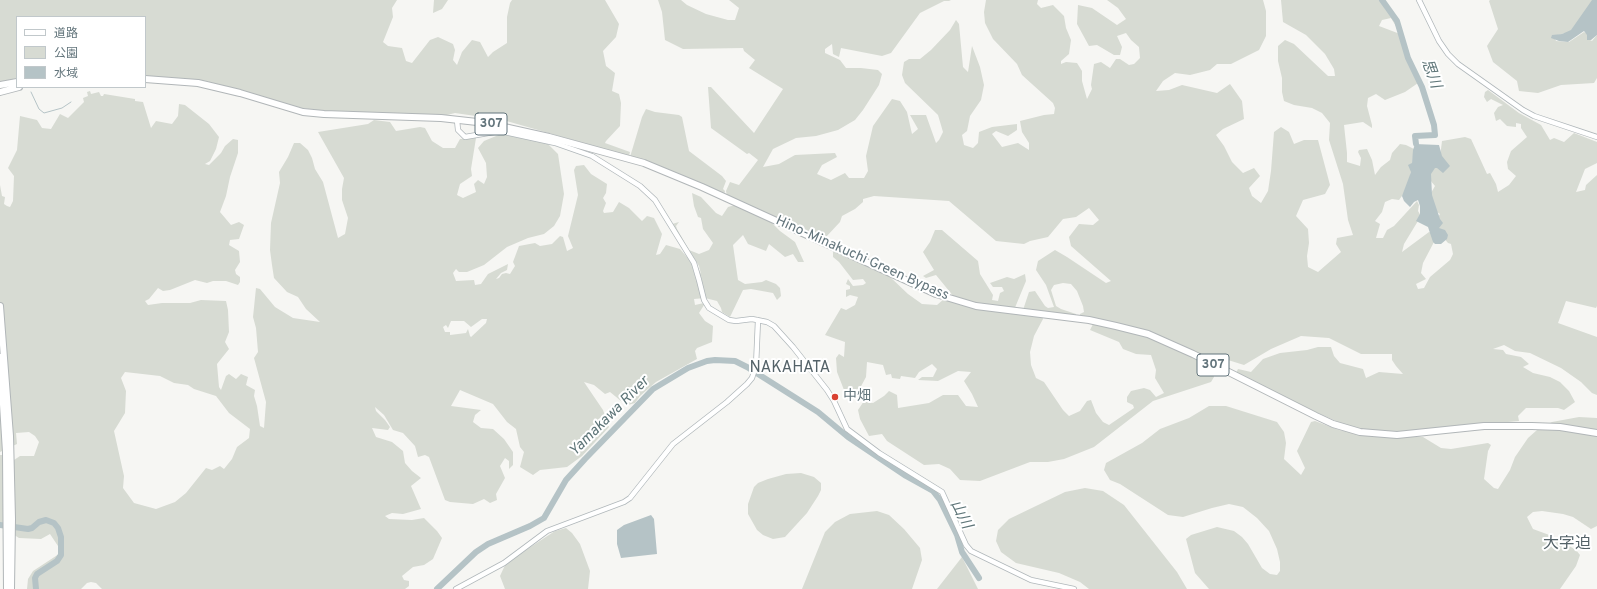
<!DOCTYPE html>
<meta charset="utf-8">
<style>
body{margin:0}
#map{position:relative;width:1597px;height:589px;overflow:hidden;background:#f6f6f3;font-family:Overpass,"Noto Sans JP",sans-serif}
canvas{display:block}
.legend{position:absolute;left:16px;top:16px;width:130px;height:72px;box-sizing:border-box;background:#fff;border:1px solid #c1c8cb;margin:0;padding:5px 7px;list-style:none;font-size:12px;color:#63757c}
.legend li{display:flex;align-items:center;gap:8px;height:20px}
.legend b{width:20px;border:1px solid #c1c8cb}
</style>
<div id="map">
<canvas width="1597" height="589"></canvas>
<ul class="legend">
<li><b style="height:5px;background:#fff"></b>道路</li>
<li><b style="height:11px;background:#d7dbd3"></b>公園</li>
<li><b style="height:11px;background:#b5c3c6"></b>水域</li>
</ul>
</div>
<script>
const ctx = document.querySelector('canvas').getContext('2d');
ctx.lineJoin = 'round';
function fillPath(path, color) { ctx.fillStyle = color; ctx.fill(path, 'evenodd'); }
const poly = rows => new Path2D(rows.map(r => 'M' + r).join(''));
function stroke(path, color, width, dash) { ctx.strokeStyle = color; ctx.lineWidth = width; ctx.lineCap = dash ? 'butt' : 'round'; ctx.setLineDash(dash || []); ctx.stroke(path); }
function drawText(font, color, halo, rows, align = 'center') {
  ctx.font = font + ' Overpass,"Noto Sans JP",sans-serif'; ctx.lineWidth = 4; ctx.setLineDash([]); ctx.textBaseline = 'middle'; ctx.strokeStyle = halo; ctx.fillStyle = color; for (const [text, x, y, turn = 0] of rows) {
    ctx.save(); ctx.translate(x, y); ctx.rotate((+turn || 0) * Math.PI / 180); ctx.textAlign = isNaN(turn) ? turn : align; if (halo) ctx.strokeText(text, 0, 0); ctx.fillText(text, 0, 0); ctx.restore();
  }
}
const green = poly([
 [0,0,397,0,392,8,393,17,383,42,388,46,402,48,406,61,412,63,430,40,438,37,453,44,455,50,453,60,457,65,462,52,472,40,480,42,488,57,493,52,507,43,507,17,510,3,512,0,605,0,619,24,616,37,603,51,606,66,615,73,612,91,619,94,621,103,620,126,606,141,605,143,630,152,629,156,503,120,455,113,447,115,348,113,325,111,300,108,206,81,145,76,145,17,17,17,17,78,0,82],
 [434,0,448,0,442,9,433,13],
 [658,0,681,0,687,5,706,14,728,20,735,20,739,8,729,0,951,0,949,1,944,1,920,13,891,53,882,56,841,48,839,57,833,54,832,44,825,49,825,53,840,60,846,68,861,68,878,70,882,74,879,85,863,110,855,120,838,130,816,136,796,138,773,149,763,167,779,164,795,155,835,153,837,157,822,165,817,174,831,180,845,173,849,178,864,178,868,171,866,156,873,126,892,99,900,101,907,112,912,134,918,129,910,115,926,115,936,143,939,140,943,132,938,115,905,83,902,75,904,62,909,59,920,59,931,50,950,30,956,20,959,24,963,67,968,72,972,46,980,67,984,85,981,100,970,116,967,131,962,135,964,145,973,148,978,143,979,132,992,127,1017,124,1017,130,1008,136,996,131,992,134,1002,147,1018,143,1029,150,1029,143,1022,132,1020,121,1044,115,1054,114,1055,108,1053,103,1022,75,1017,64,993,39,985,23,984,12,986,0,1038,0,1037,4,1041,8,1053,5,1064,16,1066,28,1071,40,1069,54,1061,61,1061,64,1066,62,1077,63,1082,71,1082,81,1087,99,1092,89,1091,85,1094,64,1101,62,1110,68,1116,59,1120,59,1129,65,1134,64,1140,58,1139,47,1131,40,1126,33,1117,36,1122,47,1120,55,1114,55,1097,45,1089,46,1077,24,1078,5,1092,8,1117,25,1126,19,1118,8,1107,0,1263,0,1266,11,1266,36,1259,50,1231,64,1217,64,1210,70,1190,75,1175,73,1163,81,1156,91,1169,90,1182,85,1217,93,1230,84,1242,101,1244,119,1223,129,1216,135,1224,146,1232,162,1243,173,1254,168,1260,176,1249,188,1252,196,1261,203,1268,191,1271,171,1274,132,1281,127,1289,132,1294,144,1304,140,1318,140,1330,185,1325,194,1303,200,1296,216,1308,229,1309,243,1307,256,1308,267,1318,272,1341,252,1336,244,1337,238,1353,235,1348,220,1343,184,1329,140,1330,123,1322,113,1312,108,1294,105,1284,101,1282,92,1282,78,1278,61,1278,46,1285,40,1294,44,1328,76,1335,76,1334,69,1325,54,1306,35,1283,22,1281,0,1380,0,1386,10,1394,19,1400,33,1391,18,1382,20,1379,26,1400,34,1404,46,1405,53,1421,81,1405,92,1385,100,1376,94,1368,98,1367,106,1372,125,1372,128,1363,122,1344,125,1347,153,1347,162,1360,166,1361,158,1358,152,1359,150,1367,149,1372,160,1375,175,1381,167,1390,160,1392,153,1400,144,1406,145,1414,149,1410,179,1407,189,1399,200,1392,199,1385,202,1382,212,1375,221,1380,224,1376,238,1383,238,1387,230,1394,226,1417,201,1419,205,1418,211,1421,216,1404,244,1402,252,1429,232,1433,233,1434,242,1423,263,1421,273,1426,279,1416,284,1418,289,1424,288,1430,277,1450,260,1453,254,1451,244,1448,243,1436,229,1437,219,1440,214,1434,210,1431,193,1435,186,1430,180,1430,174,1440,157,1442,141,1465,137,1471,139,1487,174,1490,173,1496,184,1498,192,1509,185,1516,176,1508,169,1507,162,1511,151,1527,137,1521,128,1521,124,1516,123,1516,127,1507,126,1500,119,1496,121,1494,113,1498,107,1503,105,1491,99,1487,102,1484,97,1485,92,1488,90,1519,113,1541,125,1550,140,1554,138,1564,142,1574,133,1597,142,1597,163,1585,169,1576,192,1585,190,1586,185,1597,175,1597,306,1596,308,1566,301,1558,323,1597,337,1597,395,1592,393,1581,382,1561,368,1530,353,1515,351,1504,345,1493,349,1503,350,1506,354,1521,357,1529,364,1523,367,1533,373,1550,377,1560,382,1569,391,1575,402,1564,410,1558,408,1526,408,1518,416,1519,421,1400,432,1371,431,1345,425,1300,405,1236,373,1238,369,1251,372,1263,359,1280,353,1307,350,1318,347,1331,347,1334,356,1340,363,1363,369,1366,378,1379,372,1403,374,1396,366,1392,360,1392,354,1361,354,1329,338,1301,336,1271,349,1244,365,1228,360,1217,363,1161,337,1080,317,1080,314,1084,312,1083,306,1077,291,1071,284,1063,283,1054,285,1051,290,1056,306,1061,309,1076,314,1076,316,1023,310,1029,292,1035,291,1045,306,1048,308,1054,307,1046,285,1036,270,1038,261,1055,250,1067,257,1106,283,1111,281,1071,246,1069,237,1079,224,1093,225,1099,220,1089,208,1076,217,1063,219,1048,237,1030,241,1024,244,996,241,949,201,874,196,863,199,863,202,855,209,842,216,840,222,826,237,820,238,727,196,726,191,730,182,739,185,758,160,749,153,747,154,711,128,708,87,711,87,754,133,783,89,749,68,755,60,744,51,743,48,683,49,665,40,662,12],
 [1490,0,1593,0,1585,18,1570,32,1554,36,1556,41,1569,42,1584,32,1588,34,1588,39,1592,41,1597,35,1597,78,1594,83,1561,85,1538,93,1519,91,1517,81,1493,62,1487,46,1498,29,1489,1],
 [90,91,91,94,99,92,101,96,103,96,104,94,135,99,135,101,143,102,151,128,156,121,172,124,178,116,179,104,185,105,209,124,219,137,216,149,210,161,205,164,209,165,221,153,225,146,233,139,238,140,238,153,230,177,226,196,220,212,231,225,239,222,244,225,239,239,230,240,229,245,239,251,240,262,235,270,236,274,240,277,240,282,238,285,226,281,213,281,207,283,195,280,170,290,163,291,158,288,149,299,145,301,148,305,162,303,190,303,201,300,226,301,228,310,229,332,225,342,229,349,217,364,219,387,221,390,226,376,229,374,236,379,241,374,248,377,246,385,255,390,254,396,257,406,260,426,264,428,266,402,254,358,258,352,256,328,253,317,256,288,260,289,275,307,293,318,320,322,306,309,298,297,287,292,274,278,272,265,270,250,271,223,280,183,279,172,288,157,294,143,300,143,308,150,312,158,315,169,323,182,338,238,345,234,348,218,342,200,342,189,344,178,318,132,368,124,374,120,390,122,396,131,420,127,425,128,432,141,443,148,455,148,460,139,476,138,471,169,472,176,460,184,457,195,463,198,476,192,474,184,478,180,484,184,487,177,486,163,478,148,484,141,501,134,547,143,558,154,564,194,560,216,554,226,544,234,528,238,507,247,484,265,467,272,459,272,456,269,453,273,456,281,474,280,475,285,481,284,488,274,508,264,507,270,501,273,496,279,499,278,502,274,506,273,510,274,515,266,513,262,519,246,535,243,540,246,552,244,560,236,563,237,567,251,573,248,568,236,578,195,574,170,576,166,584,165,591,174,607,184,606,193,603,198,606,203,603,211,604,213,613,212,619,202,629,208,642,221,647,216,654,218,662,234,656,255,660,254,666,245,680,249,693,264,698,268,701,274,699,266,672,224,679,222,676,226,677,229,689,250,699,254,709,250,713,243,703,229,701,218,698,217,694,206,692,193,701,197,716,213,722,216,728,207,735,205,767,218,780,231,795,242,804,262,798,262,793,254,785,257,769,244,766,251,748,244,743,235,733,245,738,280,745,284,762,282,766,280,776,284,780,288,781,296,777,300,773,293,751,289,743,290,730,317,722,312,721,308,717,301,705,298,694,299,695,305,704,303,704,305,699,313,705,321,713,326,712,342,697,348,695,351,697,359,656,382,640,396,635,403,628,405,621,401,610,392,605,394,594,385,584,382,603,410,609,427,582,456,567,467,540,470,533,475,520,467,524,452,520,447,516,429,507,422,493,404,460,390,451,406,481,410,475,415,473,422,481,428,493,429,504,439,513,452,513,465,509,469,509,461,505,458,500,466,505,478,496,494,497,500,490,503,484,499,473,504,450,502,445,500,429,457,425,455,418,457,415,446,403,433,393,430,384,415,375,407,376,411,385,420,390,427,388,430,372,428,376,437,392,442,403,451,405,463,412,471,421,478,411,486,421,509,403,514,392,513,385,516,389,519,412,520,424,518,437,531,442,538,433,559,424,565,413,567,402,576,404,580,409,581,409,586,405,589,102,589,96,583,91,582,87,583,81,589,27,589,28,579,33,571,62,552,50,534,41,539,19,538,0,526,0,455,5,455,14,460,20,456,34,456,39,442,35,436,29,432,16,433,17,444,0,452,0,392,10,387,8,376,0,374,0,185,2,196,5,197,4,204,7,206,10,207,13,201,14,176,8,168,17,150,20,116,37,120,42,128,51,129,60,114,68,118,84,102,83,98,88,96,87,92],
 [482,319,487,319,486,323,471,337,470,336,468,329,466,333,450,335,450,332,445,332,443,327,446,325,448,328,451,321,464,321,471,327],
 [125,372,160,376,174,383,188,385,194,389,216,396,229,413,250,429,249,438,237,447,232,459,224,469,220,466,212,470,206,468,186,493,175,502,156,509,134,503,123,488,124,476,114,431,125,413,126,391,121,378],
 [646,109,655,112,679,115,682,117,689,151,722,176,726,181,723,189,725,191,724,195,630,157,642,117],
 [935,230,942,230,978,261,980,274,993,295,992,300,998,301,1000,293,1004,291,1002,287,993,287,990,283,1007,277,1014,279,1025,274,1026,281,1014,310,971,302,954,297,936,275,926,278,923,276,934,270,923,252,930,242],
 [833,251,887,274,908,294,922,304,937,305,944,299,970,307,1016,314,1042,316,1043,319,1034,336,1030,352,1031,365,1036,378,1044,382,1063,410,1069,416,1080,411,1087,401,1091,400,1096,413,1103,422,1109,425,1134,408,1133,405,1127,402,1127,397,1131,391,1144,388,1150,390,1156,397,1164,393,1155,378,1156,370,1151,355,1136,354,1123,349,1119,342,1090,330,1093,324,1123,330,1150,338,1178,350,1202,362,1213,373,1214,377,1211,382,1153,401,1094,447,1064,459,1048,462,1030,462,980,481,960,480,950,469,939,464,924,465,887,441,882,434,869,436,860,419,858,410,864,401,873,403,884,396,889,391,897,395,898,408,929,403,943,395,958,395,966,406,978,407,972,394,964,381,971,372,958,371,938,381,918,380,922,377,933,377,937,369,932,364,919,372,915,378,901,376,900,379,892,378,891,374,886,375,883,365,867,362,866,377,859,390,844,390,837,372,836,358,839,354,844,357,845,342,825,335,841,308,846,310,855,305,858,297,850,295,846,297,846,290,850,289,850,286,846,284,848,279,853,286,863,285,866,283,863,279,853,280,839,262,833,257],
 [1209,406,1226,406,1277,422,1284,432,1286,443,1284,459,1301,475,1305,468,1297,451,1311,422,1315,421,1339,430,1378,436,1423,437,1441,448,1451,449,1488,443,1491,445,1488,451,1484,479,1494,488,1498,489,1510,470,1515,457,1528,438,1537,430,1552,422,1579,417,1597,418,1597,526,1591,529,1573,517,1563,514,1542,511,1533,512,1527,517,1533,529,1552,536,1576,550,1580,555,1576,566,1560,589,1209,589,1195,573,1186,539,1191,535,1217,527,1234,531,1242,537,1248,544,1262,568,1270,574,1277,575,1280,571,1280,562,1277,549,1269,531,1257,518,1243,507,1229,504,1212,508,1183,517,1168,515,1120,484,1110,480,1104,470,1106,463,1142,443,1160,429,1189,418],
 [801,473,814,477,821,483,821,490,818,496,807,513,785,537,773,539,763,535,757,530,748,514,748,504,754,487,758,483,768,479,786,474],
 [1085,488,1103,491,1124,505,1177,572,1187,589,1089,589,1080,582,1059,573,1016,563,1001,552,996,541,998,530,1009,519,1065,492],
 [877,511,889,515,904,529,920,548,922,560,912,589,802,589,825,532,835,522,850,514],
 [566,528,572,533,580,544,590,571,588,589,505,589,500,576,506,563,555,531],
 [962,557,978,589,937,589]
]);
const water = poly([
 [1592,0,1597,0,1597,35,1591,40,1587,40,1587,35,1584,31,1568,42,1559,41,1551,38,1552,35,1562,34,1571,30],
 [1415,144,1439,145,1442,156,1450,166,1443,173,1437,168,1435,168,1431,174,1432,195,1440,219,1443,223,1439,228,1445,230,1448,235,1447,239,1441,244,1435,244,1433,242,1428,227,1416,221,1420,214,1420,206,1418,200,1414,202,1410,207,1404,201,1402,196,1411,172,1408,165,1412,163,1413,150],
 [651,515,654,519,657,554,621,558,617,544,617,530,624,525]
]);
const stream = poly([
 [31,92,39,109,44,113,62,108,71,102]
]);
const river = poly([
 [1382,0,1397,21,1408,58,1422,87,1434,125,1435,135,1415,136,1416,144],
 [0,525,28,529,32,528,39,522,46,520,54,523,58,528,61,537,61,555,57,561,37,574,35,578,36,589],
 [437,589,476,552,488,544,530,526,544,518,566,480,585,459,653,389,688,368,707,361,715,360,735,361,747,367,818,412,848,437,906,476,933,491,940,500,957,535,962,552,979,578]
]);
const secondary = poly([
 [1419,0,1439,41,1448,54,1458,64,1523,110,1534,116,1597,137],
 [457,120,458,130,465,137,500,131,555,143,592,156,640,186,655,200,694,263,699,280,704,300,709,308,729,320,736,321,752,319,767,322,774,326,793,347,827,390,834,401,847,429,879,453,942,492,966,545,971,551,1031,580,1074,589],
 [456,589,504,563,547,531,624,502,630,498,673,444,727,402,747,384,752,378,756,366,758,320]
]);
const highway = poly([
 [145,79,198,83,240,93,303,112,324,114,441,118,486,123,549,137,644,163,702,187,936,294,976,306,1089,320,1116,326,1148,334,1193,354,1316,416,1333,424,1360,432,1397,435,1484,426,1532,426,1560,427,1597,433],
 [0,85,17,82],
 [0,92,19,87],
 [0,306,10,436,12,519,11,589],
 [0,357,6,452,7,589]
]);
const markers = [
 [835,397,4,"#d94131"]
];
const shields = [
 [491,124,32],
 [1213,365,32]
];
const shieldNames = [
 ["307",491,124],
 ["307",1213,365]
];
const streetNames = [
 ["Hino-Minakuchi Green Bypass",862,259,24]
];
const poiNames = [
 ["中畑",843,397]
];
const waterNames = [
 ["思川",1430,74,70],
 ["Yamakawa River",610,417,-45],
 ["山川",960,515,63]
];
const quarterNames = [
 ["NAKAHATA",790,369],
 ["大字迫",1567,545]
];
fillPath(green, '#d7dbd3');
fillPath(water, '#b5c3c6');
stroke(stream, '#b5c3c6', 1);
stroke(river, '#b5c3c6', 6);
stroke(secondary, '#b0b7ba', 6);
stroke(highway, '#b1b6b8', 8);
stroke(secondary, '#fff', 4.5);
stroke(highway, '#fff', 6);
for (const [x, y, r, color] of markers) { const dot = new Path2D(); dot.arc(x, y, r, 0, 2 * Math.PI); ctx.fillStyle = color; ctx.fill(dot); stroke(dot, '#fff', 1.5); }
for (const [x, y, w] of shields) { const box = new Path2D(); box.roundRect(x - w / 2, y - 11, w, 22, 3); ctx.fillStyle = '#fff'; ctx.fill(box); stroke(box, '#63757c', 1); }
drawText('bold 13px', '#63757c', null, shieldNames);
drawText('14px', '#63757c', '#fff', streetNames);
drawText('14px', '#63757c', '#fff', poiNames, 'left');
drawText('italic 15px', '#5e7578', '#fff', waterNames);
drawText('16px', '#546268', '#fff', quarterNames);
</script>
